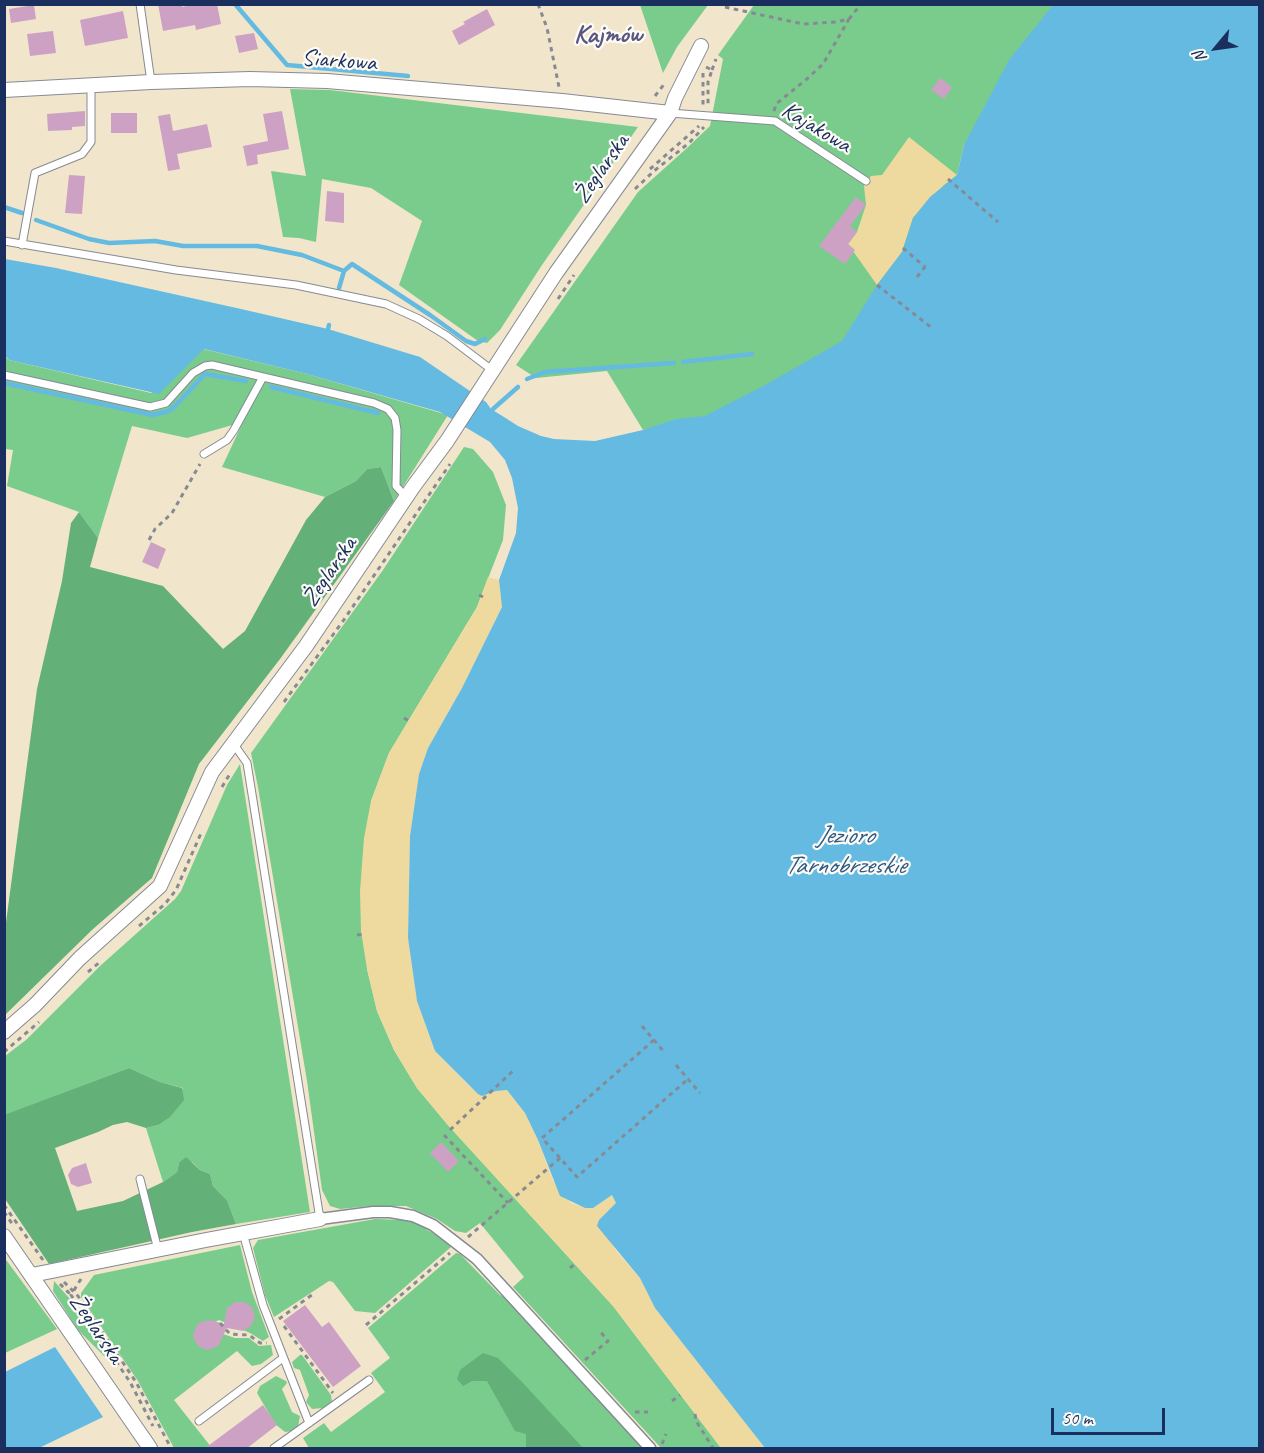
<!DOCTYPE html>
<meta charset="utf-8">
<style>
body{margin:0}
#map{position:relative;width:1264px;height:1453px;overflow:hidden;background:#f1e6cb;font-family:Caveat,sans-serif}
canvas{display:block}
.frame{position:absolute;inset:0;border:6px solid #1b2f5e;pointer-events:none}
.north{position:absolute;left:1186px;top:18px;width:60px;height:60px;-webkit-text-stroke:4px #fdfcf7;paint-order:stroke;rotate:241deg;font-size:16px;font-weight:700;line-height:24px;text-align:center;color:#1b2f5e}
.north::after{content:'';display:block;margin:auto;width:21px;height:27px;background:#1b2f5e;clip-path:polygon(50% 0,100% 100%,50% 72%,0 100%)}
.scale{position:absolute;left:1051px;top:1408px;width:114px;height:27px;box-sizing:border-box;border:3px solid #1b2f5e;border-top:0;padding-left:8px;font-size:18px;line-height:21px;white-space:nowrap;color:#1b2f5e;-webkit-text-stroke:4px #fdfcf7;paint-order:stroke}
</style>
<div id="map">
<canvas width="1264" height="1453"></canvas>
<div class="frame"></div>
<div class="north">N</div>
<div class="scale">50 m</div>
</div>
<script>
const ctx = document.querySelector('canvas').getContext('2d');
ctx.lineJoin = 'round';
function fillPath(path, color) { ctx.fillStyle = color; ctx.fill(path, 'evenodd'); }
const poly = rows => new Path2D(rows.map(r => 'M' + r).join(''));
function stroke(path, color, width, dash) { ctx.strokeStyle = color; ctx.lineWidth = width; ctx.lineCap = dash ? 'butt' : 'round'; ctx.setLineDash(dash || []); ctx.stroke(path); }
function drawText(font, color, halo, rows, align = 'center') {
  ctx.font = font + ' Caveat,sans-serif'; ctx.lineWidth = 4.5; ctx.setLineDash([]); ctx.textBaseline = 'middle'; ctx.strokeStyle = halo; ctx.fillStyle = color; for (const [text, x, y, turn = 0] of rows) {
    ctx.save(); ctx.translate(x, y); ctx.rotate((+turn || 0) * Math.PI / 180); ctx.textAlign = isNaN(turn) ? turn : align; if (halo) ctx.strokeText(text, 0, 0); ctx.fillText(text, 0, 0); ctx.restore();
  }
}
const green = poly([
 [640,5,708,5,677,47,663,73],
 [754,5,1088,5,964,145,957,175,847,389,643,430,607,371,536,378,516,365,638,192,687,148,710,126,723,59,718,55],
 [290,89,330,90,638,127,542,265,500,330,487,343,478,341,399,285,422,221,371,188,322,179,316,242,299,238,283,237,271,171,306,176],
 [203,349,307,374,448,415,394,501,381,467,367,469,356,481,325,497,222,467,243,422,187,438,132,426,98,538,79,512,7,486,13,450,5,449,4,356,9,360,151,393],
 [464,447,473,449,493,472,506,505,503,540,477,607,389,753,371,801,367,969,377,1011,394,1050,417,1088,447,1124,613,1306,721,1448,661,1448,513,1287,524,1277,480,1223,466,1233,455,1231,437,1219,406,1206,371,1206,340,1209,330,1206,322,1190,307,1081,258,787,251,753,383,570],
 [240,764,310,1212,236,1224,227,1200,213,1186,210,1174,200,1170,192,1162,179,1163,177,1172,163,1182,146,1128,158,1125,183,1088,160,1082,129,1068,5,1115,5,1056,26,1040,100,966,175,899,181,891,227,785],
 [375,1219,404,1220,416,1223,446,1241,451,1247,375,1313,355,1311,333,1282,329,1281,274,1317,265,1295,253,1248,258,1240],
 [240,1245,252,1292,269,1337,263,1341,250,1333,219,1320,215,1322,223,1334,235,1338,249,1338,259,1346,271,1345,273,1355,261,1364,252,1366,237,1351,174,1400,212,1448,174,1448,138,1381,81,1297,81,1293,94,1275],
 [456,1253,460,1254,500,1295,507,1298,643,1448,309,1448,303,1438,324,1423,331,1432,385,1392,371,1373,390,1358,368,1328],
 [4,1257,57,1329,5,1353,4,1353],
 [54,1281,70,1299,108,1355,105,1357,78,1330,53,1291],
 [300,1355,302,1355,331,1395,332,1402,324,1408,312,1409,306,1402,309,1395,300,1370,294,1368,292,1362],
 [276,1376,286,1381,287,1383,282,1389,292,1412,300,1416,298,1427,293,1431,285,1432,275,1424,257,1393,260,1386]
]);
const forest = poly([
 [381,467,394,501,280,659,199,764,152,878,93,929,5,1015,5,930,37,689,62,581,71,523,79,512,98,538,90,567,163,586,223,649,245,631,306,520,325,497,356,481,367,469],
 [129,1068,160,1082,182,1088,184,1100,170,1117,158,1125,146,1128,127,1122,113,1125,98,1132,55,1148,77,1211,123,1201,163,1182,177,1172,179,1163,186,1157,200,1170,210,1174,213,1186,227,1200,236,1224,192,1232,49,1264,5,1199,4,1115],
 [483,1353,498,1358,523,1383,583,1448,526,1448,526,1434,515,1431,487,1381,472,1381,463,1386,457,1379,460,1370]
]);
const sand = poly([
 [909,137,957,175,944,185,913,218,902,252,877,285,848,244,857,232,866,205,864,186,871,176,882,175],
 [488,577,499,580,502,607,462,688,428,748,419,774,410,836,408,938,417,1001,435,1051,467,1084,482,1096,496,1091,507,1090,525,1113,538,1140,553,1181,571,1203,585,1208,593,1208,612,1195,617,1203,599,1220,616,1251,640,1278,655,1308,765,1448,721,1448,613,1306,447,1124,417,1088,394,1050,377,1011,367,969,361,931,360,891,364,838,371,801,389,753,477,607]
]);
const water = poly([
 [1053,5,1259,5,1259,1448,765,1448,655,1308,640,1278,597,1226,599,1220,616,1203,612,1195,593,1208,585,1208,560,1196,538,1140,525,1113,507,1090,496,1091,482,1096,478,1094,435,1051,417,1001,408,938,410,836,419,774,428,748,462,688,502,607,499,580,516,533,518,508,512,478,505,460,490,442,440,412,307,374,204,349,159,394,9,360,5,356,5,259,56,268,241,309,328,329,420,357,486,402,491,409,504,417,518,426,541,436,554,439,595,441,643,430,676,419,705,416,767,384,842,341,877,285,902,252,913,218,930,197,957,175,964,145,1009,60],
 [55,1347,103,1417,39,1448,5,1448,5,1372]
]);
const stream = poly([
 [235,4,287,65,408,76],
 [4,207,22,213],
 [36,220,89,239,109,243,155,241,183,246,257,246,302,255,344,271],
 [339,288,344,271,352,264,430,315,466,341,475,344,485,339],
 [328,329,329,325],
 [683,362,752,354],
 [527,379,545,372,674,363],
 [4,383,153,415,169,411,175,406,205,374,246,381],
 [271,387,378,413],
 [493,409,518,387]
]);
const building = poly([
 [158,4,182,4,182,7,195,4,217,4,221,24,196,30,195,25,163,31],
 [34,5,36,19,11,23,9,9],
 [487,9,495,25,459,45,452,31,465,24,463,22],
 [123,11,128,38,85,46,80,20],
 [53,31,56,53,30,56,27,34],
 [254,33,258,49,239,53,235,36],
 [940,78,952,87,944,99,931,90],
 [85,111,85,126,72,127,72,130,48,131,47,114],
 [282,111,289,149,257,155,258,164,247,166,243,146,268,141,263,114],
 [111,113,137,113,137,133,111,133],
 [170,114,173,131,207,124,212,147,177,154,180,169,168,171,158,116],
 [69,175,85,176,82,214,65,213],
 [327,191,344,193,344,223,325,221],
 [856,197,866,205,850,226,857,232,848,244,855,250,845,264,819,246],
 [151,542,166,549,158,569,142,562],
 [441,1142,459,1161,448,1172,430,1153],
 [86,1163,92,1183,78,1187,71,1184,68,1175,72,1168],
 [235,1302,244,1302,252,1307,255,1316,251,1326,243,1331,227,1328,218,1346,208,1350,199,1347,194,1339,193,1334,197,1325,201,1322,210,1320,224,1324,227,1308],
 [305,1305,322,1327,329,1322,361,1366,333,1387,283,1321],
 [263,1405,277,1425,246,1449,204,1449]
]);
const path = poly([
 [538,4,547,28,559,87],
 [725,7,803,24,836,22,849,19,861,4],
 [706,67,712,70,708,82,708,105],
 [712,70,716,59],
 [703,73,703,105],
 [655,96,665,83],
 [774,111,776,104,808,78,823,64,849,19],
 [650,169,699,126],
 [948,179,998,222],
 [635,189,654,171,689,143,704,127],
 [903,248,925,267],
 [917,277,928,263],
 [877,285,932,328],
 [558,299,574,275],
 [149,540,155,529,172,513,200,464],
 [479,595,487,599],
 [284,702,343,621,450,464],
 [404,718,411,722],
 [222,787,231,772],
 [139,926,165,904,176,890,202,831],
 [357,935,364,934],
 [88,972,101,961],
 [642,1026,665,1053],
 [654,1040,542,1138,577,1177,688,1079],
 [4,1052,39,1022],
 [676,1065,700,1093],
 [450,1130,515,1069],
 [444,1135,508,1203],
 [4,1205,43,1260],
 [4,1212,13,1225],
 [468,1237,560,1158],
 [570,1268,576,1263],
 [81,1279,71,1295,130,1382,153,1426],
 [64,1282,78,1296,136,1382,171,1448],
 [60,1284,71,1295],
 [279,1319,313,1294],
 [220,1323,230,1334,249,1335,260,1343,267,1343],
 [366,1325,450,1253],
 [284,1326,333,1393],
 [585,1360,608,1341,599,1330],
 [672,1401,680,1395],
 [635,1412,648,1412],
 [695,1414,696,1421,713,1448],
 [662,1444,666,1434]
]);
const service = poly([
 [140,4,151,82],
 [670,113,775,121,866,181],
 [4,241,176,270,296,285,386,304,419,319,447,336,492,370],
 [22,245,35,173,82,154,91,142,91,85],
 [4,375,150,407,166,403,193,373,205,366,212,365,374,403,388,409,395,418,397,430,396,486,407,498],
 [204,454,227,440,234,430,263,377],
 [233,743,247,763,320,1219],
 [140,1179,158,1250],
 [243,1233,263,1305,309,1423],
 [199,1421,283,1358],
 [274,1448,369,1380]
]);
const pedestrian = poly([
 [320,1219,373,1212,390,1212,413,1216,433,1225,477,1259,650,1448]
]);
const minor = poly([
 [4,90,151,82,250,79,327,81,562,101,670,113],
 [4,1032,35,1005,80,958,160,886,212,772,306,646,413,487,447,441,556,273,670,113,675,98,701,46],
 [4,1236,150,1448],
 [32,1275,206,1240,320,1219]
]);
const streetNames = [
 ["Siarkowa",339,61,4],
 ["Kajakowa",816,128,31],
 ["Żeglarska",602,169,-55],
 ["Żeglarska",330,572,-56],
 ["Żeglarska",96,1329,56]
];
const neighbourhoodNames = [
 ["Kajmów",608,35]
];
const waterNames = [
 ["Jezioro",845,836],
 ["Tarnobrzeskie",845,866]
];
fillPath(green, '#7acc8d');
fillPath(forest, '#63b078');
fillPath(sand, '#eeda9e');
fillPath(water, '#64bae1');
stroke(stream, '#64bae1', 4.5);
fillPath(building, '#cda1c4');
stroke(service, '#868a94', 9);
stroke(pedestrian, '#868a94', 13);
stroke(minor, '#868a94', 16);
stroke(path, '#868a94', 3, [4.5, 4.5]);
stroke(service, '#fff', 7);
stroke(pedestrian, '#fff', 10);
stroke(minor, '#fff', 14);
drawText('24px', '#1b2f5e', '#fdfcf7', streetNames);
drawText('bold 26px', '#595782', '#fdfcf7', neighbourhoodNames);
drawText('italic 26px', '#315985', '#fdfcf7', waterNames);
</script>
